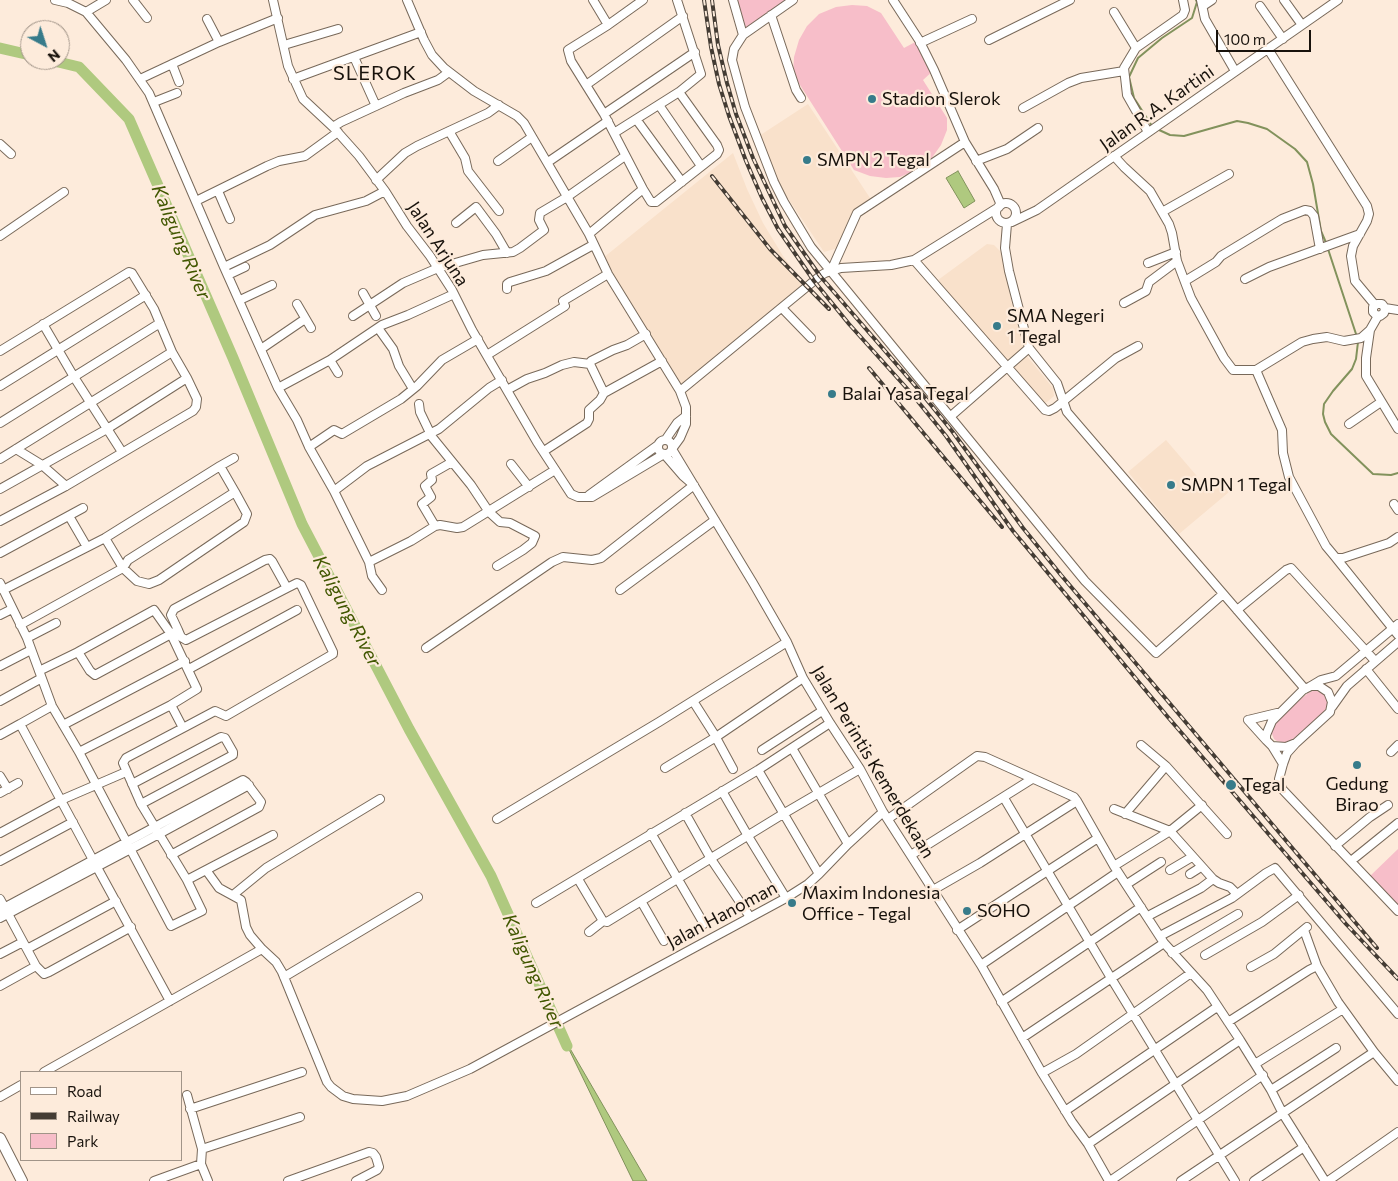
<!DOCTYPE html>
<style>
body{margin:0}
#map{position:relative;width:1398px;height:1181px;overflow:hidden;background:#fdebdb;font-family:Commissioner,sans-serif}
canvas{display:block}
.legend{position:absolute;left:20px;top:1071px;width:162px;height:90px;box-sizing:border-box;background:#fdebdb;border:1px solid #a19488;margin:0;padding:6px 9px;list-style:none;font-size:15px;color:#18120c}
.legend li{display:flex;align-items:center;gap:10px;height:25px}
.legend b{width:25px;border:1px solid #a19488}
.north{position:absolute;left:20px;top:20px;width:50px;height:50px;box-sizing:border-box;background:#fdebdb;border:1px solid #a19488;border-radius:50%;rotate:140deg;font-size:14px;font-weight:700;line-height:20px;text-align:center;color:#18120c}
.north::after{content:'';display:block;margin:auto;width:18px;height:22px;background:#377b8a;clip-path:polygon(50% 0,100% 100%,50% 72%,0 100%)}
.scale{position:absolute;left:1216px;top:30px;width:95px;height:22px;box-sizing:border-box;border:2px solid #18120c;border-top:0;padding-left:6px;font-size:15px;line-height:18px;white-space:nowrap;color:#18120c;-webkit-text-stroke:4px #fdebdb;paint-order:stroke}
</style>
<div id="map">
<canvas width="1398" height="1181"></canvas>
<ul class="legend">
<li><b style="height:6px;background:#fff"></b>Road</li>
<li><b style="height:6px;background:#443c34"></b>Railway</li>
<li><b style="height:14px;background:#f7bec9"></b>Park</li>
</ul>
<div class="north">N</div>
<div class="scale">100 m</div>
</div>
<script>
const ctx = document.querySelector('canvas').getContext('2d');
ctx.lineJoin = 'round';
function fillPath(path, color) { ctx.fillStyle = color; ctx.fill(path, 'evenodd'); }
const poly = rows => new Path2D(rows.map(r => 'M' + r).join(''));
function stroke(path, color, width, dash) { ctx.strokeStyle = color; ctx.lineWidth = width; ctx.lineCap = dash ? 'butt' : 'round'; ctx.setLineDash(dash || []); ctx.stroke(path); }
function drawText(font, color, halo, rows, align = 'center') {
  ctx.font = font + ' Commissioner,sans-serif'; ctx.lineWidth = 4.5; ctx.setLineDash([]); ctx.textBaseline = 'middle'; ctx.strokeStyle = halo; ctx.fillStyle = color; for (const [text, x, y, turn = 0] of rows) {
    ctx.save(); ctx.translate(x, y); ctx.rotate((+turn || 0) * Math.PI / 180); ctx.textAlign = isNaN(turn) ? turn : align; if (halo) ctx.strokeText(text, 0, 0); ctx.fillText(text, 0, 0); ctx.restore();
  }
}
const built = poly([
 [808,104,872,201,855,210,838,248,824,252,779,185,759,136],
 [733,153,747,189,763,223,783,256,806,287,679,386,603,258],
 [987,244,994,245,1001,252,1013,309,1026,355,1053,388,1054,396,1047,402,1043,403,1035,398,938,280],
 [1166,440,1208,489,1219,480,1229,492,1179,534,1128,472]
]);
const green = poly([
 [733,0,793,0,743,35],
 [852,5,867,6,881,13,904,48,919,40,934,70,923,80,947,118,947,130,941,145,931,159,916,170,900,177,886,178,870,176,854,170,793,74,794,57,799,40,807,26,819,14,836,7],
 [1315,690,1326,695,1329,702,1327,709,1292,740,1285,743,1277,741,1274,739,1271,731,1276,720,1308,693],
 [1398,849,1398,907,1369,877]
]);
const water = poly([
 [958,171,975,201,964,208,946,178,958,171],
 [561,1033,647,1181,633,1181,561,1033]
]);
const stream = poly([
 [1152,126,1134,98,1129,77,1138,58,1162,38,1192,18,1197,2,1196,0],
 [1157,129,1170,135,1184,136,1237,121,1248,123,1267,129,1295,149,1307,162,1313,184,1321,231,1327,245],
 [1328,249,1357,337],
 [1358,342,1356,359,1352,369,1333,391,1324,404,1323,414,1325,422,1331,434,1373,474,1391,475,1398,473]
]);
const river = poly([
 [0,48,30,55],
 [50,60,79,67,129,119,233,358,302,524,409,729,491,876,567,1046]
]);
const minor = poly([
 [55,0,68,3,86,12],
 [106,0,86,12,126,60,149,93,224,267,278,388,297,420,309,447,334,491,369,562,411,541,435,526,440,525,457,528,463,527,555,470],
 [133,0,147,18],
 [273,0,288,66,303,99,333,127,359,156,385,191,407,226,430,256,452,290,472,330,537,442,571,494,578,497,592,497,664,454,683,476,690,482],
 [407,0,424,40,432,55,444,68,474,91,517,116,524,123,589,234,608,274,680,391],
 [593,0,608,25],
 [643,0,608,25,568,50,571,61,604,114,695,52],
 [733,0,743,35],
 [793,0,743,35,734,49,732,60,745,107,774,182,784,202,811,247,1085,581,1156,653,1223,594],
 [893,0,919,40,934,70,965,142,994,189,1001,205],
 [1201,0,1205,19,1235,71],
 [1284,0,1302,25],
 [1203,6,1212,0],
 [1260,6,1283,39],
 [1114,12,1136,48],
 [771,15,796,90,801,98],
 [207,19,219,42],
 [989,40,1070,0],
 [920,43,972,19],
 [284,45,338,29],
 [1268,49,1367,206,1369,214,1367,221,1353,246,1351,256,1355,281,1375,305],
 [354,57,376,106],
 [172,64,179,82],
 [140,79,219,42,278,18],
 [293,79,421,32],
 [586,85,683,16],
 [154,102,177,93],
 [659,105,701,166],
 [1023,108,1068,83,1081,78,1124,71],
 [604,114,643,189,651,202,656,202,717,154,719,150,717,145,679,92],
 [636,119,682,182],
 [333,127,341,122,404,93,438,80,449,72],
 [449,131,465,158,468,171,499,211],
 [1148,132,1127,95,1124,68,1136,48,1183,15,1185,10,1183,0],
 [614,133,679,92,701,74,677,0],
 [0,144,11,154],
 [1114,156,1124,167,1150,191,1169,224,1172,233,1177,261,1191,298,1224,358,1233,370,1256,370,1282,430,1283,453,1289,477,1326,546,1336,558,1343,558,1389,543,1398,537],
 [498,161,532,137],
 [976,161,1007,149,1038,128],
 [548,162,608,121],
 [376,180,405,153,417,146,488,113,499,105],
 [218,191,230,219],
 [196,201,267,166,279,161,305,156,338,132],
 '996 213a10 10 0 1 1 20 0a10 10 0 1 1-20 0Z',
 [999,207,914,260,891,265,841,268,825,273,820,276,680,391,686,407,686,424,680,438,672,449,753,583,787,642,803,678,830,723,860,769,883,812,981,965,1042,1073,1072,1122,1088,1144,1109,1181],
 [1162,212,1229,174],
 [1012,222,1037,210,1338,0],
 [456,223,476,207,496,234,507,253],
 [1007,224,1005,248,1009,271,1029,348,1057,383,1067,412,1305,689],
 [589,234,643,189],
 [0,236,64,192],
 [914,260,1045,410,1049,411,1055,408,1116,358,1138,346],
 [1148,263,1176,252],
 [224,267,270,245,315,215,366,201,385,191],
 [831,271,857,213,965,142],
 [228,275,245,267],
 [1245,279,1269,267,1360,234],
 [1185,281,1216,262,1221,256,1282,219,1305,210,1310,211,1314,216,1320,249],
 [507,289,507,284,510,282,546,271,593,245],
 [363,293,376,316],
 [240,300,272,285],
 [1124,303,1146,291,1149,282,1177,261],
 [297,304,311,328],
 [782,308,811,338],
 [1385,308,1384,313,1380,316,1376,315,1373,312,1373,307,1377,304,1382,304,1385,308,1398,310],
 [353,316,403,283,438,268,483,255,513,252,520,248,544,230,539,220,540,213,567,197,625,156],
 [43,324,74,377,122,452],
 [378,328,393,349,399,366,413,389],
 [1370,330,1366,358,1366,376,1398,429],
 [261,349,305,319],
 [0,351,129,272,132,273,154,309,172,352,187,378,107,429,0,489],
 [487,355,565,306,563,301,608,274],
 [330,360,338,373],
 [1256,370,1302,342,1313,339,1327,337,1344,341,1361,338,1370,330,1378,316],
 [0,386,146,295],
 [278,388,330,360,382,325,408,315,454,294],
 [507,390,527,379,545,373,562,365,574,362,590,364],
 [604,393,590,364,591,361,613,350,627,345,646,334],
 [419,404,420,412,432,437,471,485,489,512,500,522,510,523,535,536,532,543,523,550,497,566],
 [951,416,1029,348],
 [0,423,160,323],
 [1349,424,1381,402],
 [666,439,677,423,686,416],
 '658 447a7 7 0 1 1 14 0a7 7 0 1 1-14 0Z',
 [309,447,334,430,342,434,401,399,417,386,442,360,478,339],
 [16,449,42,465,66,486],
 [544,451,587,423,589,419,589,410,600,400,604,393,662,361],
 [0,459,172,352],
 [511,464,529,487],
 [220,466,234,458],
 [334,491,367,466,439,429,489,388,502,380],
 [589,495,658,445],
 [1394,504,1398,510],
 [69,516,87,547],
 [0,521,66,486,193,411,196,407,197,399,187,378],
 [435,526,422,504,431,497,425,486,432,480,431,474,452,462],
 [105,538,123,568,137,581,149,584,159,580,244,522,247,514,235,492],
 [0,553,83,508],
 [1336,558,1398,635],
 [369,562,372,576,382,590],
 [0,583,27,638,52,706,79,752,171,926,202,911,187,880,141,804,123,763,126,758,183,728,171,705,79,752],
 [3,590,105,538,220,466,235,492,128,560,123,568,20,625],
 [620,590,715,520],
 [1237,610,1286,570,1291,568,1375,661],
 [0,615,12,609],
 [27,638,56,623],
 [426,648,552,562,563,557,592,560,601,558,694,485],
 [78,652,154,610,171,634,178,630,181,637,186,640,287,588,272,561,270,559,265,560,174,609,171,615,178,630],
 [0,666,31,650],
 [189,669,297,610],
 [1366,669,1398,709],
 [39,671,78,652,90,671,95,675,171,634,197,689,171,705],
 [1311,686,1319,686,1328,692,1332,702,1330,712,1296,743,1286,747,1272,746,1266,740,1266,735,1272,721,1303,690,1311,686],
 [1311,686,1321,680,1336,676,1398,624],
 [0,701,40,679],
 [693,701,714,734,733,769],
 [1332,707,1347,686,1398,642],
 [1248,720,1277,713],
 [1248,720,1266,740],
 [63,725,185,661],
 [183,728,215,711,226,716,333,654,333,652,301,585,297,583,287,588],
 [0,735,20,724],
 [1296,743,1287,753,1283,764,1279,779,1282,789,1398,911],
 [1141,745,1166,766,1227,834],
 [1272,746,1283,764],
 [792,748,848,844],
 [762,750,822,711],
 [1391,752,1398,745],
 [665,768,716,737,803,678],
 [758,770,819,874],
 [0,776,8,789],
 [132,784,221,737,225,738,233,752,233,755,141,804],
 [722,791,748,836,786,898],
 [0,793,18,783],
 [1004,798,1111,978,1235,1181],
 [1114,809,1170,831,1213,879,1219,883,1230,887,1237,894],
 [685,813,711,859,750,917],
 [1125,814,1166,766],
 [497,819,659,722,787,642],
 [888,819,977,756,985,757,1074,797,1077,801,1114,866,1164,943,1207,990,1240,1040,1271,1090,1283,1114,1325,1181],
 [0,833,61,800,126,772],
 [651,833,704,924],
 [1335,846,1370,817,1388,805],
 [911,855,1032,779],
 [0,861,73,822],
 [1351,861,1398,823],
 [1114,866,1170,831,1202,805],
 [206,870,273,835],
 [1170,870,1192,857],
 [1190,874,1201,867],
 [578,879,603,921,607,922,783,814,860,769],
 [187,880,206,870,219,888,241,900,246,927,250,935,262,949],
 [1127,884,1161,862],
 [933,890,980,863,1077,801],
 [233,895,266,868,380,799],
 [0,899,36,966,0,986],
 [641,901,664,941],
 [536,903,758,770,830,723],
 [0,910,93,860,20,724,52,706],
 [1148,916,1201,888,1213,879],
 [0,918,159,834,249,785],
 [957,930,1098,838],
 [589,932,603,921],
 [1160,936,1232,898,1266,873,1275,868,1398,1014],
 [27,949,116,901],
 [1172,953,1238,914],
 [0,954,23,942],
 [1205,955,1262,922,1299,895],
 [981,965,1118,872],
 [36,966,44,974,49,972,131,927],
 [1251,967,1274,954,1307,927],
 [284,977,418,897],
 [170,1001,93,860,243,780,246,782,261,802,259,807,171,855],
 [1001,1002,1141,907],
 [1228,1022,1309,970,1317,966],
 [1022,1038,1164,943],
 [1374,1052,1398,1081],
 [1255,1064,1343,1009],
 [44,1072,262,949,276,962,282,972,327,1082,331,1087,343,1096,353,1099,382,1101,407,1096,470,1069,786,898,808,884,819,874,848,844,883,812],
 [1042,1073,1076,1054,1191,973],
 [1271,1090,1336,1048],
 [187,1095,202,1149,201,1164],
 [0,1097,21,1085],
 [190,1109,302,1072],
 [1065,1111,1217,1007],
 [1088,1144,1240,1040],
 [202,1149,300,1117],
 [154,1181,201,1164,208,1181],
 [288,1181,369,1152,373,1153,376,1157,379,1167,377,1170,356,1181],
 [1110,1181,1263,1075],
 [1181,1181,1374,1052,1338,1002,1317,966,1304,930],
 [1254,1181,1304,1147],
 [1328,1181,1398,1132]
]);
const major = poly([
 [0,1138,22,1181]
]);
const rail = poly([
 [704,0,711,47,719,84,729,116,746,161,762,198,778,229,814,281,849,324,911,393,946,436,1013,531,1167,716,1346,924,1398,979],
 [712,0,718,45,727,83,736,114,753,158,785,226,820,276,918,389,952,431,1023,528,1061,575,1377,948],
 [712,176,770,249,829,309],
 [869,368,1002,527]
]);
const markers = [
 [872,99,5,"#377b8a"],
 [807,160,5,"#377b8a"],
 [997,326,5,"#377b8a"],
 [832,394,5,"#377b8a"],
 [1171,485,5,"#377b8a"],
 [1357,765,5,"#377b8a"],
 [1231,785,6,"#377b8a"],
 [792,903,5,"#377b8a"],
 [967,911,5,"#377b8a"]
];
const poiNames = [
 ["Stadion Slerok",882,99],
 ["SMPN 2 Tegal",817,160],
 ["SMA Negeri",1007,316],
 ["1 Tegal",1007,337],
 ["Balai Yasa Tegal",842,394],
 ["SMPN 1 Tegal",1181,485],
 ["Gedung",1357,784,"center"],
 ["Birao",1357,805,"center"],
 ["Tegal",1242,785],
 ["Maxim Indonesia",802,893],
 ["Office - Tegal",802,914],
 ["SOHO",977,911]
];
const streetNames = [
 ["Jalan R.A. Kartini",1157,108,-35],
 ["Jalan Arjuna",438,244,57],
 ["Jalan Perintis Kemerdekaan",873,762,59],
 ["Jalan Hanoman",722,915,-28]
];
const waterNames = [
 ["Kaligung River",181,242,67],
 ["Kaligung River",347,611,62],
 ["Kaligung River",533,971,66]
];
const quarterNames = [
 ["SLEROK",375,73]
];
fillPath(built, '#f9e1cb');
fillPath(green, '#f7bec9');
fillPath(water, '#afc97f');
stroke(water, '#82925c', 1);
stroke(stream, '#82925c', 2);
stroke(river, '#afc97f', 11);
stroke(minor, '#78695a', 10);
stroke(major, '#78695a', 12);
stroke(minor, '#fff', 8);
stroke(major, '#fff', 10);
stroke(rail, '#443c34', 4);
stroke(rail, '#fdebdb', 2, [5.5]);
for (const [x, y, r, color] of markers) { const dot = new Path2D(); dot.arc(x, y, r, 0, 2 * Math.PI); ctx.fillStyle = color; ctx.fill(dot); stroke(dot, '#fdebdb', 2); }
drawText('18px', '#18120c', '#fdebdb', poiNames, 'left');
drawText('18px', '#18120c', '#fdebdb', streetNames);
drawText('italic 19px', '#415700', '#fdebdb', waterNames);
ctx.letterSpacing = '1px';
drawText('20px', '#18120c', '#fdebdb', quarterNames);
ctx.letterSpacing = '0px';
</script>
